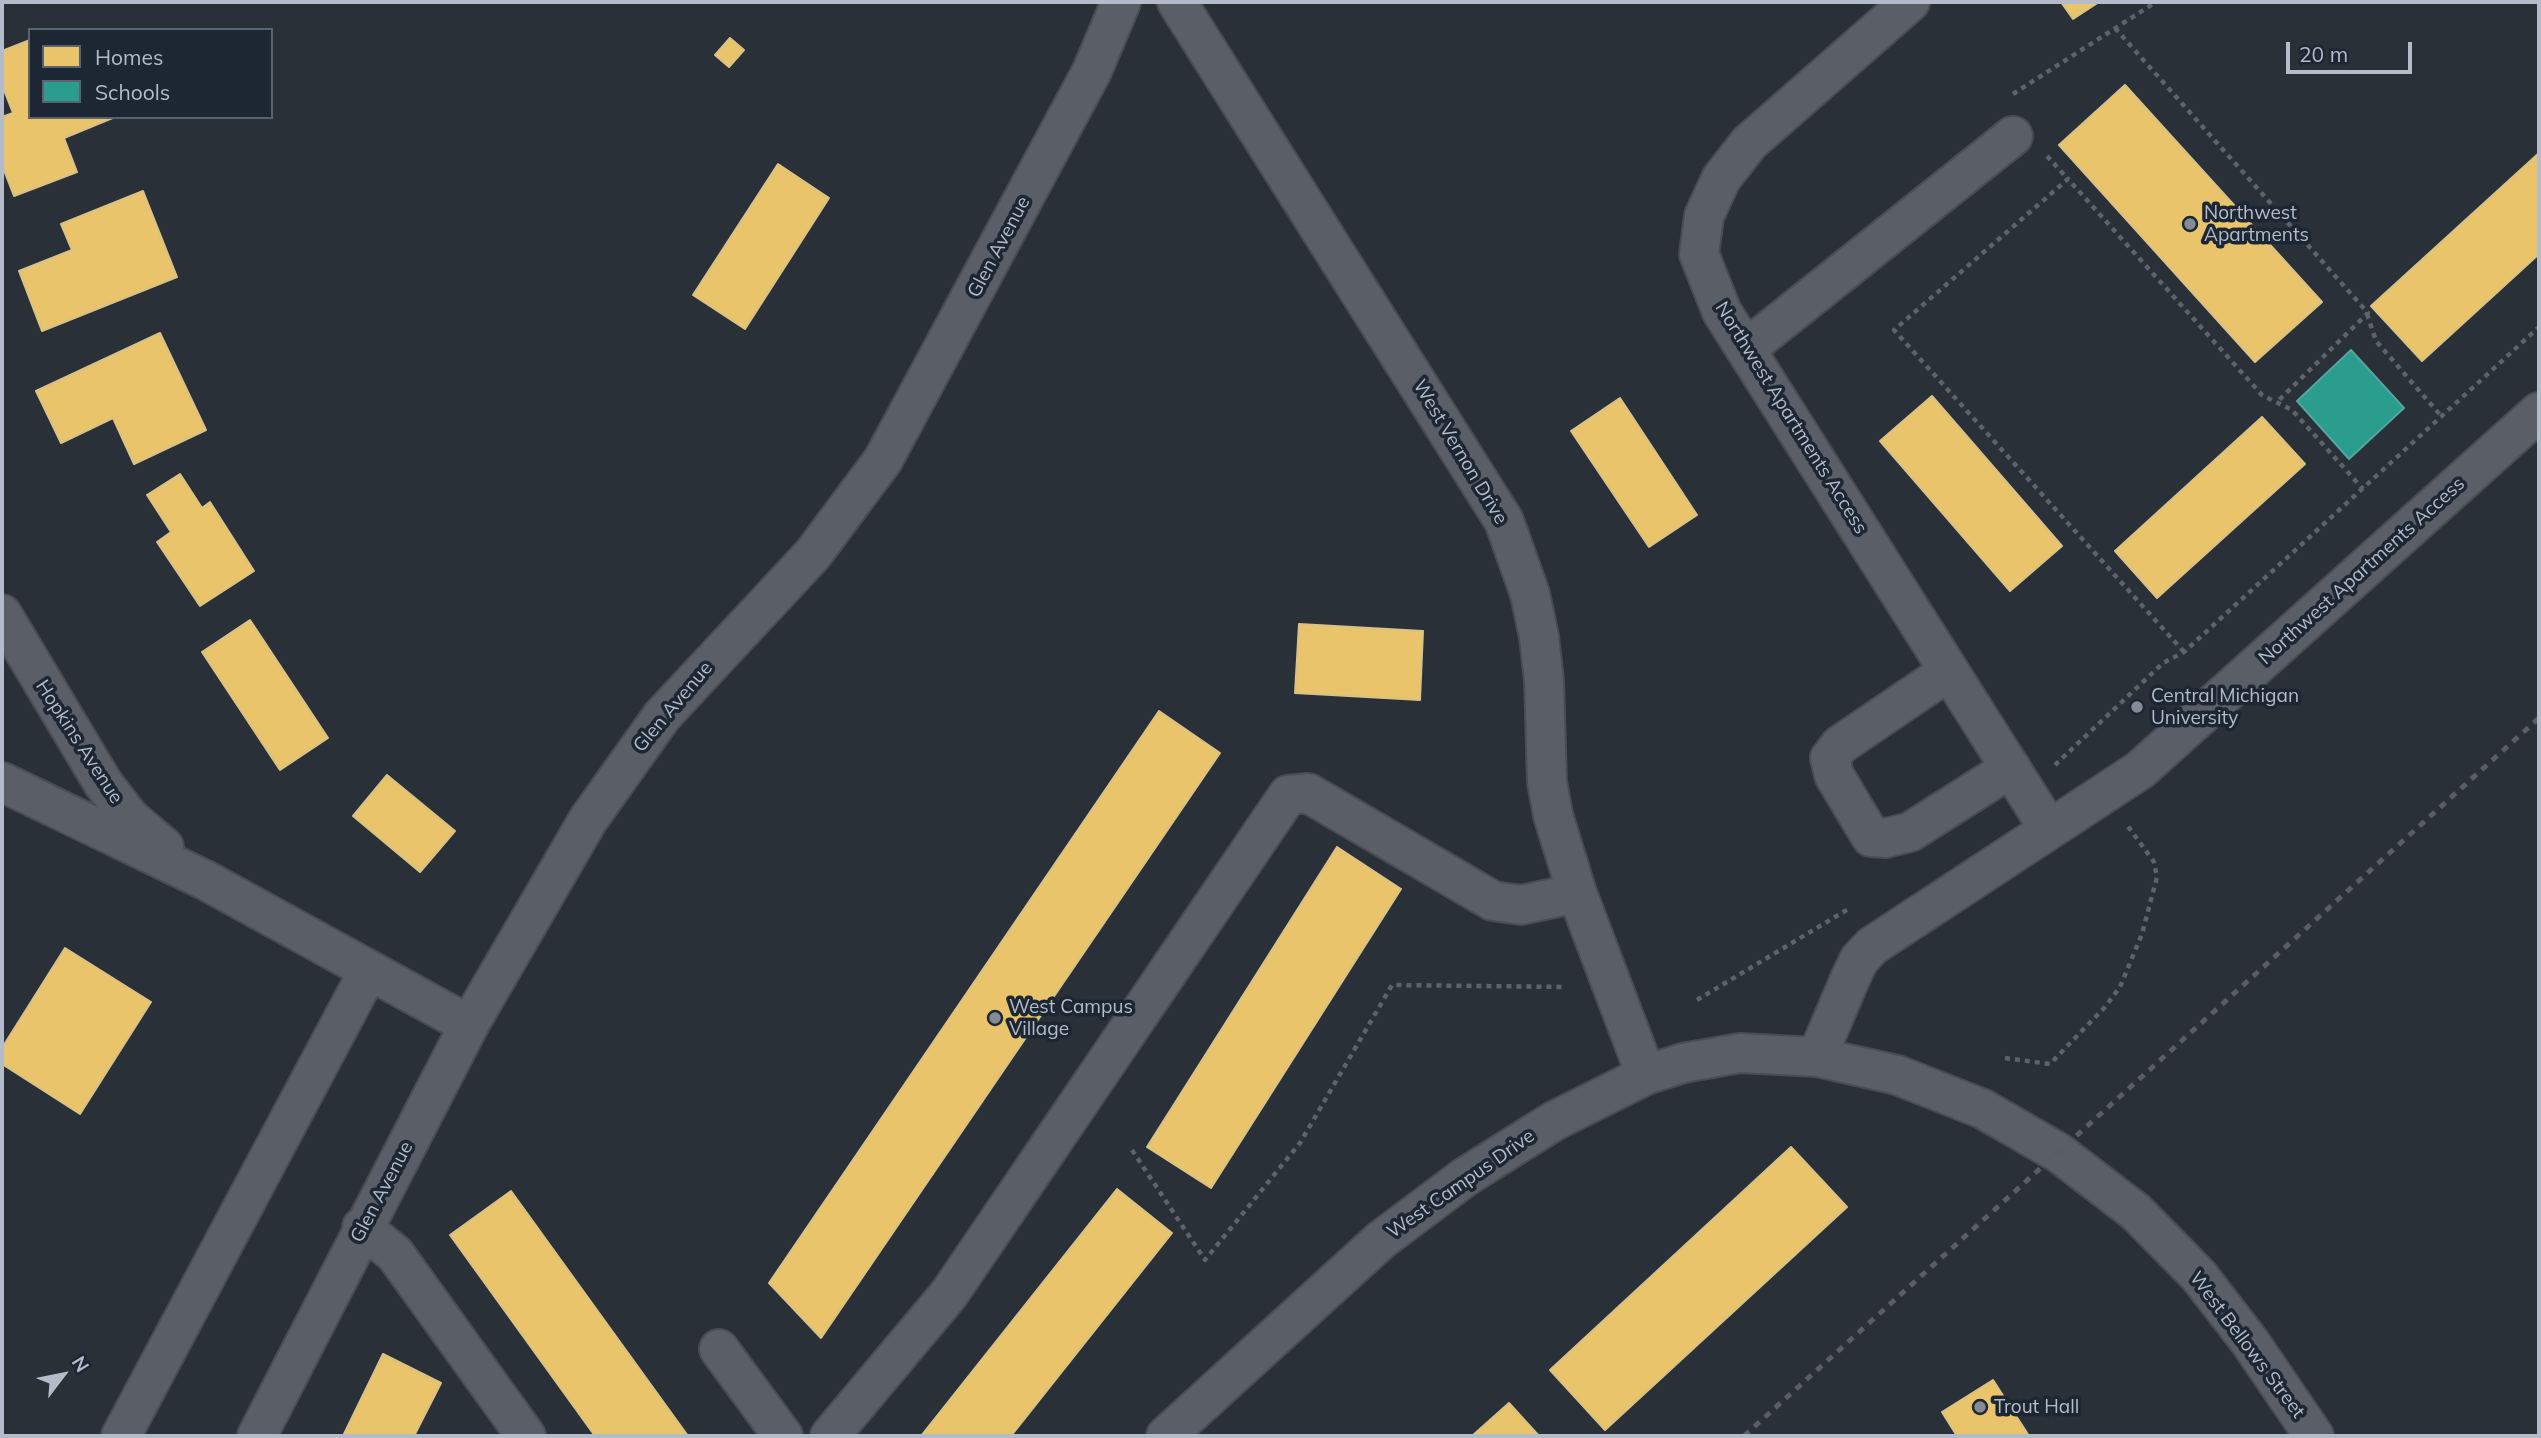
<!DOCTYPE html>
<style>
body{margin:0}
#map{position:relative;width:2541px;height:1438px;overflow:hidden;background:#2a3038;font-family:Mulish,sans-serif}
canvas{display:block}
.frame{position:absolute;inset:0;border:4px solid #b4bcc9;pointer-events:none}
.legend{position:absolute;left:28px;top:28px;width:245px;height:91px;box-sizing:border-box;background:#1d2633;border:2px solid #59626f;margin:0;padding:9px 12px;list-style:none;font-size:21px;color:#b4bcc9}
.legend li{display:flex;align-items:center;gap:14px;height:35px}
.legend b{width:35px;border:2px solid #59626f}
.north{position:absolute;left:28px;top:1340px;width:70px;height:70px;-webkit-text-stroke:5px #1d2633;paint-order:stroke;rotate:58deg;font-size:19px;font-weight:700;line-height:28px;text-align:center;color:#b4bcc9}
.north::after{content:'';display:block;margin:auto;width:24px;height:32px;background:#b4bcc9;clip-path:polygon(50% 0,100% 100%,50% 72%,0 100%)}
.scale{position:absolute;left:2286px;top:42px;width:126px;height:32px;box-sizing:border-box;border:4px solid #b4bcc9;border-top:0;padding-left:9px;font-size:21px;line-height:24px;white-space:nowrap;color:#b4bcc9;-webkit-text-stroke:5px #1d2633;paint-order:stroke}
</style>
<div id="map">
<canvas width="2541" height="1438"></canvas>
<div class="frame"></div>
<ul class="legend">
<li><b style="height:19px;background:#e9c46a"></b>Homes</li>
<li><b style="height:19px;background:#2a9d8f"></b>Schools</li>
</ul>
<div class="north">N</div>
<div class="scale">20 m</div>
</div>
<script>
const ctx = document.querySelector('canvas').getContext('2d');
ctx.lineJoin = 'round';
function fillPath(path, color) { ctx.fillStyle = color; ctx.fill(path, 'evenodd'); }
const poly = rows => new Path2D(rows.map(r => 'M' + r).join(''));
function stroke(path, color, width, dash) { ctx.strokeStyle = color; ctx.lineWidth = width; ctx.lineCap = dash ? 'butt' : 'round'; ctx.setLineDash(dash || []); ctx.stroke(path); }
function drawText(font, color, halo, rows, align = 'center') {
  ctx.font = font + ' Mulish,sans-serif'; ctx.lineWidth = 7; ctx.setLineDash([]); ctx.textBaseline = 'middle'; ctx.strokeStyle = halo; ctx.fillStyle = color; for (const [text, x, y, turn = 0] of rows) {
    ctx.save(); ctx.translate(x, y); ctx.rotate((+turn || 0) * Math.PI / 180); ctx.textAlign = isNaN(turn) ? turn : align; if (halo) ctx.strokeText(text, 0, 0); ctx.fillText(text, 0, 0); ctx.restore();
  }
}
const homes = poly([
 [2061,2,2099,2,2073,19,2061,2],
 [730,38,744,50,729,67,715,55,730,38],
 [30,40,30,117,115,117,64,138,77,172,14,196,2,165,2,117,13,113,2,85,2,51,30,40],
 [2125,85,2322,302,2255,362,2059,145,2125,85],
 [2539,153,2539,254,2422,361,2371,306,2539,153],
 [778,164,829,198,745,329,693,295,778,164],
 [143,191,177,277,42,331,19,271,72,250,61,224,143,191],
 [160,333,206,430,134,464,113,418,61,443,36,391,160,333],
 [1932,396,2062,546,2010,591,1880,441,1932,396],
 [1620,398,1697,515,1649,547,1571,431,1620,398],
 [2262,417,2305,464,2157,598,2115,551,2262,417],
 [180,474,202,508,210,502,254,571,200,606,157,542,171,532,147,495,180,474],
 [250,620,328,738,280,770,202,652,250,620],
 [1299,624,1423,631,1420,700,1295,693,1299,624],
 [1159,711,1220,753,821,1338,769,1283,1159,711],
 [387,775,455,831,420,872,353,816,387,775],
 [1337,847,1401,889,1211,1188,1147,1147,1337,847],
 [65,948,151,1002,80,1114,2,1064,2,1048,65,948],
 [1791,1147,1847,1207,1605,1430,1550,1370,1791,1147],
 [1117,1189,1172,1233,1011,1436,921,1436,1117,1189],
 [511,1191,688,1436,595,1436,450,1235,511,1191],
 [383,1354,441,1383,414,1436,343,1436,383,1354],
 [1993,1380,2029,1436,1957,1436,1942,1412,1993,1380],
 [1509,1403,1539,1436,1472,1436,1509,1403]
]);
const schools = poly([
 [2351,350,2404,408,2349,459,2297,401,2351,350]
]);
const path = poly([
 [2115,28,2368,313,2277,402],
 [2013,94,2156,2],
 [2047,156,2068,179],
 [2367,314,2376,341,2442,417],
 [2184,652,1894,330,2068,179,2262,395,2292,410,2363,489],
 [2055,765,2163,663,2184,652,2539,327],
 [1697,1000,1850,908],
 [2005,1058,2050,1064,2105,1007,2120,987,2142,934,2157,877,2154,862,2127,825],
 [1132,1150,1205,1260,1300,1143,1392,985,1566,987]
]);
const minor = poly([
 [1177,2,1504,521,1530,594,1539,637,1544,680,1547,782,1553,815,1577,893,1646,1075],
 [1910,2,1749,143,1721,179,1704,216,1699,254,1722,312,2049,829],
 [1746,349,2013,136],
 [2,614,103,783,130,818,164,847],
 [1949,671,1840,745,1830,758,1834,775,1871,837,1886,838,1910,832,2011,768],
 [2,782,207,881,469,1025],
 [1817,1057,1850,979,1859,960,1872,946,2140,770,2539,412],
 [362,1227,395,1254,526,1436],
 [719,1349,783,1436],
 [121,1436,368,972],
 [257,1436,469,1025,588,820,662,716,813,554,883,460,1092,71,1121,2],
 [830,1436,949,1294,1288,795,1308,793,1493,901,1521,905,1577,893],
 [1166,1436,1381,1240,1465,1177,1554,1121,1646,1075,1683,1063,1740,1053,1817,1057,1897,1075,1983,1109,2059,1153,2136,1212,2199,1276,2250,1342,2314,1436]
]);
const rail = poly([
 [1744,1436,2539,718]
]);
const markers = [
 [2190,224,7,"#848b96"],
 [2137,707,7,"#848b96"],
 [995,1018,7,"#848b96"],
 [1980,1407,7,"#848b96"]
];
const poiNames = [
 ["Northwest",2204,213],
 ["Apartments",2204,235],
 ["Central Michigan",2151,696],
 ["University",2151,718],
 ["West Campus",1009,1007],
 ["Village",1009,1029],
 ["Trout Hall",1994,1407]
];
const streetNames = [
 ["Glen Avenue",999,247,-62],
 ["Northwest Apartments Access",1791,418,58],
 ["West Vernon Drive",1460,452,59],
 ["Northwest Apartments Access",2362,571,-42],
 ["Glen Avenue",673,707,-50],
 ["Hopkins Avenue",79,742,57],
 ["West Campus Drive",1461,1184,-35],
 ["Glen Avenue",382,1192,-62],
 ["West Bellows Street",2247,1345,53]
];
fillPath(homes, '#e9c46a');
stroke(homes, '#d9c286', 2);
fillPath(schools, '#2a9d8f');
stroke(schools, '#53a6a0', 2);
stroke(minor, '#484c53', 42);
stroke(path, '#5d636a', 4.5, [5, 5]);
stroke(minor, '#5a5e66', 38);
stroke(rail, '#595d64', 5, [7, 7]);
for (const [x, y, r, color] of markers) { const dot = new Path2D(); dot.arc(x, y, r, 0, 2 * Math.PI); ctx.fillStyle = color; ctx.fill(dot); stroke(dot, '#1d2633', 2.5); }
drawText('19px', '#b4bcc9', '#1d2633', poiNames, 'left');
drawText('19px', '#b4bcc9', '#1d2633', streetNames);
</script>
